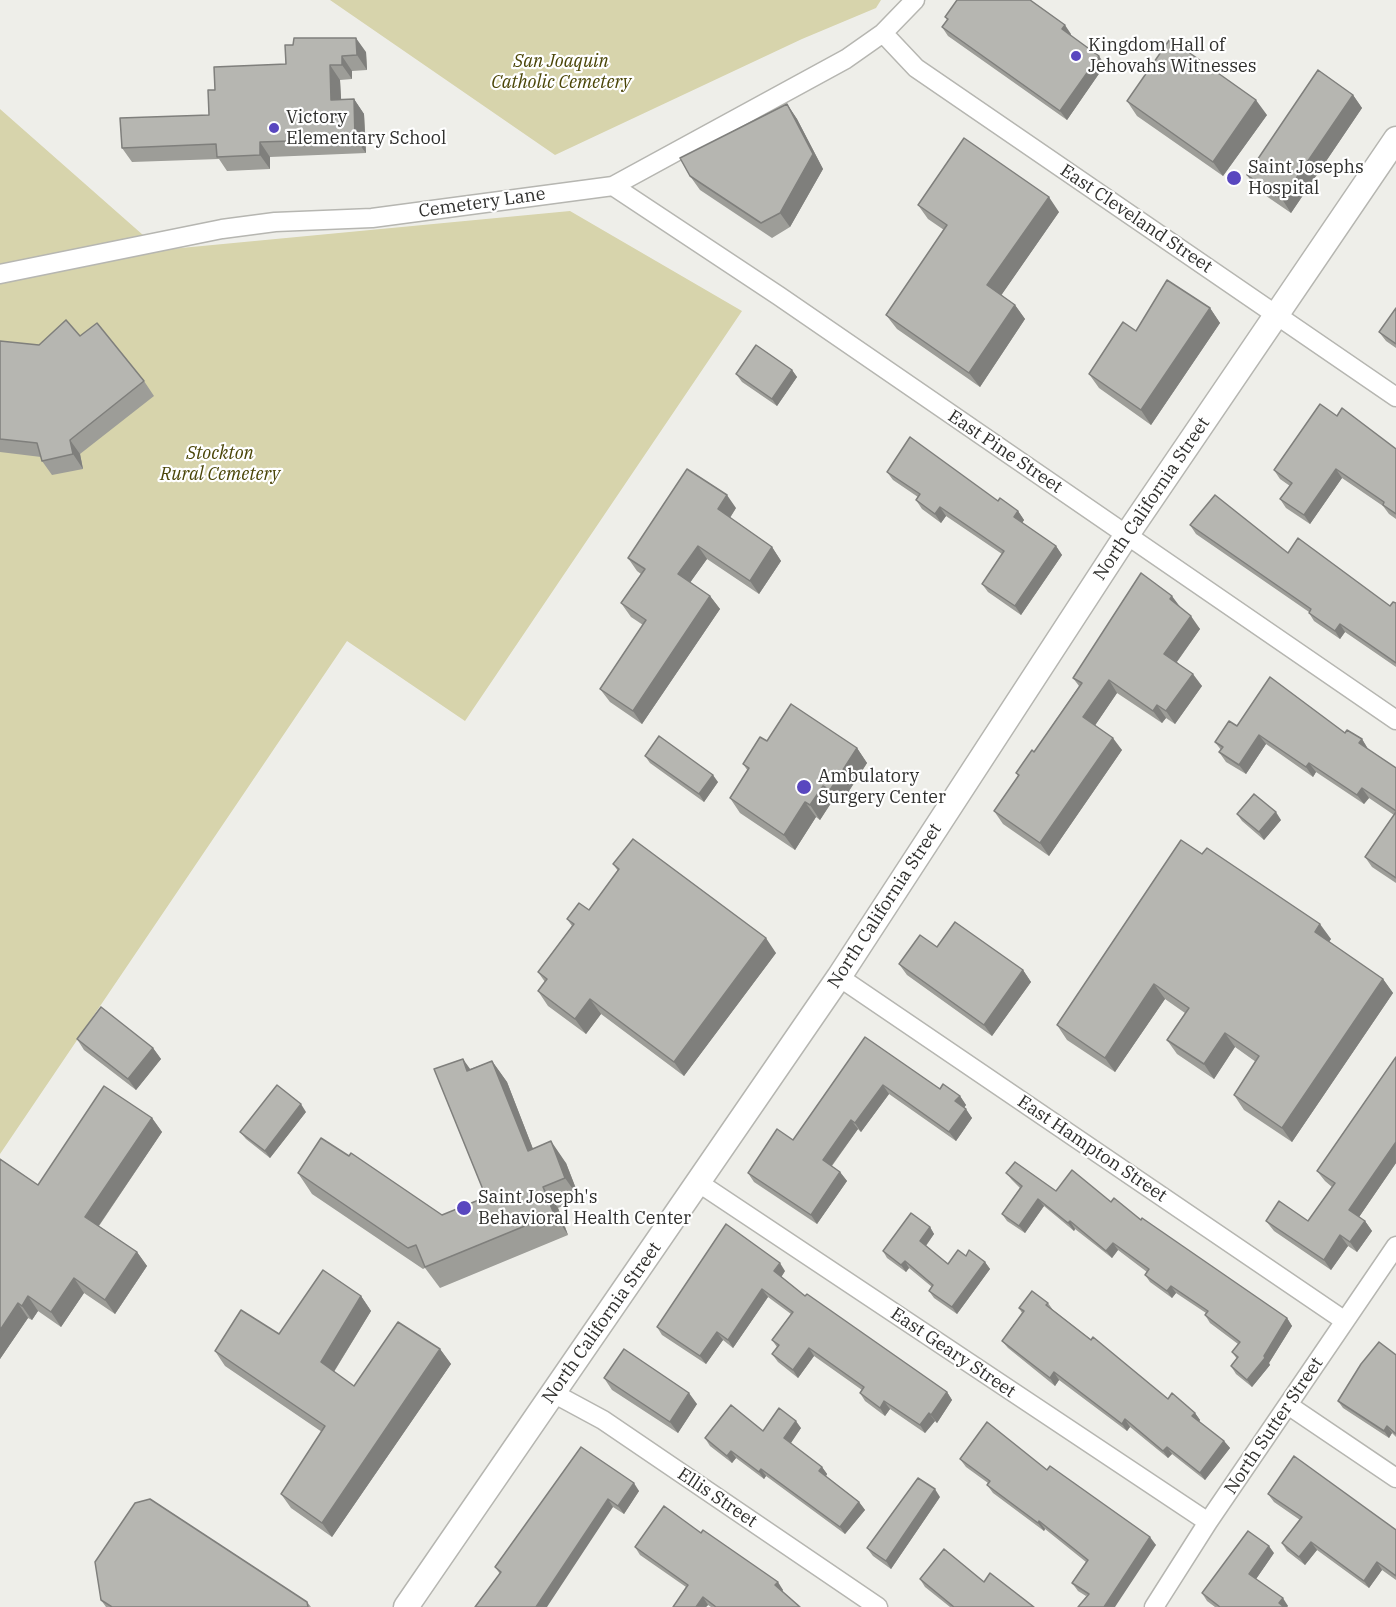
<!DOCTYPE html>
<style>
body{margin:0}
canvas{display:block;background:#eeeee9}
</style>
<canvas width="1396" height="1607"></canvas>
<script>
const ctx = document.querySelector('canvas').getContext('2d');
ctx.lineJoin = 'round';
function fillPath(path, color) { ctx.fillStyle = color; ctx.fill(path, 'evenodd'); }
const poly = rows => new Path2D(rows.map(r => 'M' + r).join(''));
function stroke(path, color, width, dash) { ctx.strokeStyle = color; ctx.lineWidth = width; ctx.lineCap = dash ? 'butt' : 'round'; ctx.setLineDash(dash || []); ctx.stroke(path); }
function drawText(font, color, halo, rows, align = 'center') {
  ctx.font = font + ' "IBM Plex Serif",serif'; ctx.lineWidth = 4.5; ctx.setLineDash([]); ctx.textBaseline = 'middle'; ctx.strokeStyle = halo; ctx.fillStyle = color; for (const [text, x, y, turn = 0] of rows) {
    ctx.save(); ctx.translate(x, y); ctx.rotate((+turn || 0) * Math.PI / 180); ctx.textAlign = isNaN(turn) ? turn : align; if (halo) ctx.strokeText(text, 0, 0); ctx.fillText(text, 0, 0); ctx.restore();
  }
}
const green = poly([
 [330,0,881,0,876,8,802,39,555,155],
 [0,109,160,250,570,211,742,311,465,721,347,641,0,1154]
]);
const minor = poly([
 [883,33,916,68,1396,397],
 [613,186,779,296,1396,720],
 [0,274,222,229,275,222,372,218,613,186,846,59,883,33,915,0],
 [839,977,1345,1321],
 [699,1183,1208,1522],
 [553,1393,603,1420,878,1607],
 [1288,1405,1396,1478],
 [1154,1607,1208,1522,1396,1246]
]);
const tertiary = poly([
 [406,1607,839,977,1126,536,1396,139]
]);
const wall = poly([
 [945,17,1071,34,1070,36,1105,65,1067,120,948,36,942,27,947,20],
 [366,52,367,70,352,71,352,79,340,80,341,100,354,99,364,114,366,153,270,157,270,169,227,171,219,159,132,162,122,148,209,115,215,90,286,64],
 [1353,95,1362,108,1291,213,1256,189,1247,175],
 [1127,101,1267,115,1223,176,1137,116],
 [787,104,797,119,823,169,790,227,772,238,700,190,690,176],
 [918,205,1059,212,1001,295,1015,305,1025,319,980,387,897,329,886,315,944,230,928,219],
 [1210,308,1220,323,1151,425,1099,388,1089,374,1136,331],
 [1396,308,1396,348,1386,341,1379,332],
 [80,336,144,381,154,396,80,454,83,469,52,475,42,461,41,457,0,452,0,341,39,345],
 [792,370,797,377,777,406,742,382,736,374],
 [1337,416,1396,449,1396,519,1389,514,1383,506,1342,478,1310,524,1286,508,1280,499,1290,486,1280,479,1274,470],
 [887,472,998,501,1018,511,1024,520,1022,523,1056,546,1062,555,1021,615,988,592,982,584,1002,554,946,516,941,523,922,509,916,500,918,497,893,480],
 [736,508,730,518,772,547,781,561,759,594,707,559,690,582,710,596,720,609,642,724,610,702,600,689,643,625,631,617,621,603,641,574,637,571,628,558],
 [1190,525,1288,553,1390,606,1396,603,1396,667,1345,632,1340,639,1314,621,1309,613,1309,612,1196,534],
 [1181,608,1200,629,1177,662,1202,686,1175,724,1166,718,1162,723,1117,693,1095,725,1122,750,1049,856,1003,824,994,811,1018,776,1016,773,1034,752,1079,686,1073,678],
 [1237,726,1345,733,1362,739,1368,749,1396,768,1396,883,1372,867,1365,857,1394,815,1369,798,1364,804,1316,772,1313,777,1266,744,1246,774,1226,762,1219,752,1221,750,1215,742],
 [767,741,857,748,867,763,840,805,833,800,820,820,816,817,795,850,740,813,730,798,748,771,743,764],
 [645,756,718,782,704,802,650,763],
 [1237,814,1281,820,1264,840,1242,821],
 [1181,840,1331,939,1329,942,1383,979,1393,993,1292,1142,1244,1110,1234,1095,1256,1062,1235,1047,1214,1079,1177,1054,1167,1040,1185,1013,1165,999,1115,1072,1067,1040,1057,1025],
 [613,864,776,953,684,1076,601,1014,586,1034,548,1006,538,991,545,982,538,972,572,926,567,919,589,910,618,871],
 [937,947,1023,970,1031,982,992,1036,907,975,899,964],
 [865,1037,940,1089,960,1096,966,1105,964,1107,972,1118,956,1141,889,1094,861,1132,858,1129,832,1166,840,1172,847,1181,817,1224,754,1182,748,1173,793,1140],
 [77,1039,153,1048,161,1059,136,1090,84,1050],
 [1396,1057,1396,1163,1359,1217,1365,1221,1372,1231,1357,1252,1348,1246,1331,1270,1274,1231,1266,1221,1308,1221,1332,1187,1325,1181,1317,1171],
 [492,1061,507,1082,533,1149,566,1163,580,1199,558,1208,568,1235,440,1288,425,1268,423,1269,312,1194,298,1173,442,1215,486,1197,470,1069],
 [306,1112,270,1158,246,1139,240,1132],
 [152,1118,162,1132,99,1226,137,1252,147,1266,115,1314,84,1293,61,1327,38,1311,32,1320,28,1318,0,1359,0,1159,38,1185],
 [1006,1173,1056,1191,1111,1202,1141,1220,1287,1318,1292,1326,1269,1363,1270,1365,1252,1387,1236,1374,1231,1366,1237,1359,1232,1352,1238,1344,1210,1323,1205,1315,1206,1313,1176,1293,1172,1298,1150,1282,1145,1275,1147,1272,1118,1250,1112,1258,1075,1229,1074,1231,1044,1206,1025,1233,1007,1221,1002,1214,1020,1188,1012,1180],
 [930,1227,934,1234,926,1246,948,1264,966,1256,985,1262,990,1269,957,1314,934,1298,929,1291,932,1287,909,1268,906,1272,887,1258,883,1251],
 [785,1271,781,1277,805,1296,947,1392,952,1400,937,1423,935,1421,925,1433,890,1409,885,1416,865,1401,860,1393,862,1390,814,1356,798,1378,778,1362,772,1354,777,1347,772,1340,791,1314,768,1297,733,1348,723,1340,706,1364,662,1335,657,1327],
 [361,1296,371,1311,334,1372,354,1386,440,1349,451,1364,332,1537,291,1508,281,1494,322,1432,225,1366,215,1351,279,1334],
 [1048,1303,1053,1310,1168,1399,1195,1413,1200,1420,1199,1422,1224,1441,1230,1448,1205,1480,1172,1454,1168,1458,1130,1427,1127,1431,1059,1380,1055,1386,1008,1348,1002,1341,1022,1313,1019,1308],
 [1396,1355,1396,1437,1392,1433,1389,1438,1343,1408,1338,1401],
 [604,1378,697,1404,678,1433,612,1390],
 [801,1428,790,1443,822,1467,827,1474,826,1476,859,1502,865,1510,845,1534,766,1476,764,1479,736,1458,732,1463,710,1446,705,1438,763,1431],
 [581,1447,639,1491,624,1514,613,1507,500,1574,495,1567],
 [960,1459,1047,1470,1156,1545,1086,1596,1078,1591,1072,1583,1086,1562,1045,1529,1044,1531,993,1493,987,1485,988,1483,966,1467],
 [1268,1494,1396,1530,1396,1580,1382,1570,1369,1588,1317,1550,1305,1565,1287,1551,1282,1543,1300,1520,1274,1502],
 [940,1497,891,1569,873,1556,867,1548],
 [701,1533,783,1590,782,1591,800,1607,711,1607,708,1605,706,1607,673,1607,686,1587,640,1555,635,1547],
 [1274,1553,1256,1579,1288,1606,1287,1607,1215,1607,1207,1601,1202,1593],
 [920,1579,984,1582,1034,1607,950,1607,925,1587],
 [101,1600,307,1602,311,1607,106,1607]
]);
const shadedWall = poly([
 [1065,25,1071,34,1068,39,1062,29],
 [356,38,366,52,367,70,357,55],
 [342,56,352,71,352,79,342,65],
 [1099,56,1105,65,1067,120,1060,111],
 [330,65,340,80,342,115,331,100],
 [1353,95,1362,108,1291,213,1282,199],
 [354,99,364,114,366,153,355,139],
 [1256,100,1267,115,1223,176,1213,162],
 [787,104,797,119,823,169,790,227,780,213],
 [260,142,270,157,270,169,260,155],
 [1049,197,1059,212,998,300,987,285],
 [1015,305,1025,319,980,387,969,373],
 [1210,308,1220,323,1151,425,1141,410],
 [792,370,797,377,777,406,772,399],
 [70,440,80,454,83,469,73,454],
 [1336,469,1342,478,1310,524,1304,515],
 [727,495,736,508,727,522,718,509],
 [940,507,946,516,941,523,935,514],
 [1018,511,1024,520,1020,526,1014,517],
 [698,546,707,559,687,587,678,574],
 [1056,546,1062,555,1021,615,1015,606],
 [772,547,781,561,759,594,750,581],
 [710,596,720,609,642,724,633,711],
 [1172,596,1181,608,1170,599],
 [1191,616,1200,629,1173,667,1164,654],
 [1340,624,1345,632,1340,639,1335,631],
 [1193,674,1202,686,1175,724,1166,711],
 [1109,680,1117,693,1092,730,1083,717],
 [1157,705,1166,718,1162,723,1153,711],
 [1259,735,1266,744,1246,774,1239,765],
 [1113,738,1122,750,1049,856,1040,843],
 [1362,739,1368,749,1359,743],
 [857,748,867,763,840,805,830,790],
 [1309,763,1316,772,1313,777,1306,767],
 [713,775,718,782,704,802,699,794],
 [823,786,833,800,820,820,810,805],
 [1362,788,1369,798,1364,804,1357,795],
 [805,802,816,817,795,850,784,835],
 [1276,812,1281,820,1264,840,1259,832],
 [1320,924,1331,939,1325,947,1315,932],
 [766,938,776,953,684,1076,674,1062],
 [1023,970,1031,982,992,1036,984,1025],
 [1383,979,1393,993,1292,1142,1282,1128],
 [1154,984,1165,999,1115,1072,1105,1058],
 [590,999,601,1014,586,1034,575,1019],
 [1225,1033,1235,1047,1214,1079,1204,1064],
 [153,1048,161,1059,136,1090,128,1079],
 [463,1059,478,1080,467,1071],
 [492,1061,507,1082,542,1172,528,1151],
 [883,1085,889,1094,861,1132,855,1123],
 [960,1096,966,1105,962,1111,955,1101],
 [301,1104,306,1112,270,1158,265,1151],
 [966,1109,972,1118,956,1141,949,1132],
 [152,1118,162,1132,95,1231,85,1217],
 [851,1120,858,1129,829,1169,823,1160],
 [551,1141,566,1163,580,1199,565,1178],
 [1396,1142,1396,1163,1357,1220,1349,1210],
 [840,1172,847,1181,817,1224,811,1215],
 [543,1187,558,1208,568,1235,554,1214],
 [1038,1199,1044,1206,1025,1233,1019,1226],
 [1070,1221,1075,1229,1074,1231,1068,1223],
 [1365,1221,1372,1231,1357,1252,1350,1242],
 [930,1227,934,1234,924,1248,920,1241],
 [1340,1235,1348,1246,1331,1270,1324,1260],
 [1113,1243,1118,1250,1112,1258,1106,1251],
 [137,1252,147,1266,115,1314,105,1300],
 [905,1261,909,1268,906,1272,901,1265],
 [985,1262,990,1269,957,1314,952,1307],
 [780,1263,785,1271,780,1279,774,1271],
 [74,1278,84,1293,61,1327,51,1312],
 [1171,1286,1176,1293,1172,1298,1167,1291],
 [762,1289,768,1297,733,1348,728,1340],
 [28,1296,38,1311,32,1320,22,1306],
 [361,1296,371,1311,331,1376,321,1362],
 [18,1303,28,1318,0,1359,0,1330],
 [1287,1318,1292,1326,1269,1363,1270,1365,1252,1387,1247,1380,1264,1356],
 [717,1332,723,1340,706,1364,700,1356],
 [809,1348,814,1356,798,1378,793,1370],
 [440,1349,451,1364,332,1537,322,1523],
 [1054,1372,1059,1380,1055,1386,1050,1378],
 [947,1392,952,1400,937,1423,931,1415],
 [689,1393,697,1404,678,1433,670,1422],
 [884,1401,890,1409,885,1416,880,1408],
 [929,1413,935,1421,925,1433,920,1425],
 [1195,1413,1200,1420,1197,1424,1192,1416],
 [1125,1419,1130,1427,1127,1431,1122,1424],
 [796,1421,801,1428,789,1446,784,1438],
 [1387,1426,1392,1433,1389,1438,1384,1431],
 [1224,1441,1230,1448,1205,1480,1200,1473],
 [1167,1447,1172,1454,1168,1458,1163,1451],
 [731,1451,736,1458,732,1463,727,1456],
 [822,1467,827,1474,825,1478,819,1471],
 [761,1469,766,1476,764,1479,759,1472],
 [634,1483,639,1491,624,1514,618,1506],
 [935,1489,940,1497,891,1569,886,1561],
 [608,1499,613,1507,547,1607,536,1607],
 [859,1502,865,1510,845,1534,840,1527],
 [1039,1521,1045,1529,1044,1531,1038,1523],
 [1150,1537,1156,1545,1115,1607,1104,1607],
 [1311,1542,1317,1550,1305,1565,1299,1557],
 [1269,1546,1274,1553,1254,1582,1249,1574],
 [1377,1562,1382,1570,1369,1588,1364,1581],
 [778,1582,783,1590,781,1593,775,1585],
 [703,1597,708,1605,706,1607,696,1607],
 [1283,1598,1288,1606,1287,1607,1281,1607,1279,1603]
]);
const building = poly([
 [957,0,1030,0,1065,25,1062,29,1099,56,1060,111,942,27,948,19,945,17,957,0],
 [294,38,356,38,357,55,342,56,342,65,330,65,331,100,354,99,355,139,260,142,260,155,217,157,216,144,122,148,120,118,209,115,208,90,215,90,214,67,286,64,285,45,293,45,294,38],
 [1170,39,1256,100,1213,162,1127,101,1170,39],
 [1318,70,1353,95,1282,199,1247,175,1318,70],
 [787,104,813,154,780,213,761,223,690,176,680,158,787,104],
 [964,138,1049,197,987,285,1015,305,969,373,886,315,947,225,918,205,964,138],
 [1167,280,1210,308,1141,410,1089,374,1123,322,1136,331,1167,280],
 [1396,308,1396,344,1379,332,1396,308],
 [66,320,80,336,97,323,144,381,70,440,73,454,42,461,37,443,0,439,0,341,39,345,66,320],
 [756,345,792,370,772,399,736,374,756,345],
 [1320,404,1337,416,1342,408,1396,449,1396,514,1383,505,1384,502,1336,469,1304,515,1280,499,1292,483,1274,470,1320,404],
 [910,437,998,501,1000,498,1018,511,1014,517,1056,546,1015,606,982,584,1004,551,940,507,935,514,916,500,920,494,887,472,910,437],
 [687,469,727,495,718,509,772,547,750,581,698,546,678,574,710,596,633,711,600,689,646,620,621,603,645,569,628,558,687,469],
 [1215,495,1288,553,1298,538,1390,606,1393,602,1396,603,1396,663,1340,624,1335,631,1309,613,1311,609,1190,525,1215,495],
 [1141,573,1172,596,1170,599,1191,616,1164,654,1193,674,1166,711,1157,705,1153,711,1109,680,1083,717,1113,738,1040,843,994,811,1019,775,1016,773,1032,750,1034,752,1082,683,1073,678,1141,573],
 [1270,677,1345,733,1347,730,1362,739,1359,743,1396,768,1396,811,1362,788,1357,795,1309,763,1306,767,1259,735,1239,765,1219,752,1223,747,1215,742,1229,721,1237,726,1270,677],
 [791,704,857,748,830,790,823,786,810,805,805,802,784,835,730,798,749,768,743,764,760,737,767,741,791,704],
 [659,736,713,775,699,794,645,756,659,736],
 [1254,794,1276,812,1259,832,1237,814,1254,794],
 [1396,812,1396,878,1365,857,1396,812],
 [633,839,766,938,674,1062,590,999,575,1019,538,991,547,979,538,972,574,924,567,919,579,903,589,910,619,869,613,864,633,839],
 [1181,840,1202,854,1207,848,1320,924,1315,932,1383,979,1282,1128,1234,1095,1259,1056,1225,1033,1204,1064,1167,1040,1189,1008,1154,984,1105,1058,1057,1025,1181,840],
 [955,922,1023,970,984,1025,899,964,920,935,937,947,955,922],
 [101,1007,153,1048,128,1079,77,1039,101,1007],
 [865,1037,940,1089,943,1084,960,1096,955,1101,966,1109,949,1132,883,1085,855,1123,851,1120,823,1160,840,1172,811,1215,748,1173,777,1129,793,1140,865,1037],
 [1396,1057,1396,1142,1349,1210,1365,1221,1350,1242,1340,1235,1324,1260,1266,1221,1279,1201,1308,1221,1335,1183,1317,1171,1396,1057],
 [463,1059,467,1071,492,1061,528,1151,551,1141,565,1178,543,1187,554,1214,425,1267,416,1245,408,1248,298,1173,321,1138,349,1156,351,1153,442,1215,486,1197,434,1069,463,1059],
 [277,1085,301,1104,265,1151,240,1132,277,1085],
 [104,1086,152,1118,85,1217,137,1252,105,1300,74,1278,51,1312,28,1296,22,1306,18,1303,0,1330,0,1159,38,1185,104,1086],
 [1015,1162,1056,1191,1072,1170,1111,1202,1114,1198,1141,1220,1142,1218,1287,1318,1264,1356,1265,1358,1247,1380,1231,1366,1238,1357,1232,1352,1240,1342,1205,1315,1208,1311,1171,1286,1167,1291,1145,1275,1149,1269,1113,1243,1106,1251,1070,1221,1068,1223,1038,1199,1019,1226,1002,1214,1022,1186,1006,1173,1015,1162],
 [911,1213,930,1227,920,1241,948,1264,958,1250,966,1256,969,1250,985,1262,952,1307,929,1291,933,1285,905,1261,901,1265,883,1251,911,1213],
 [726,1224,780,1263,774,1271,805,1296,807,1294,947,1392,931,1415,929,1413,920,1425,884,1401,880,1408,860,1393,864,1387,809,1348,793,1370,772,1354,779,1345,772,1340,793,1312,762,1289,728,1340,717,1332,700,1356,657,1327,726,1224],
 [323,1270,361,1296,321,1362,354,1386,398,1322,440,1349,322,1523,281,1494,325,1426,215,1351,241,1310,279,1334,323,1270],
 [1032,1291,1048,1303,1046,1305,1091,1340,1093,1337,1168,1399,1172,1393,1195,1413,1192,1416,1224,1441,1200,1473,1167,1447,1163,1451,1125,1419,1122,1424,1054,1372,1050,1378,1002,1341,1024,1311,1019,1308,1032,1291],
 [1379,1342,1396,1355,1396,1434,1387,1426,1384,1431,1338,1401,1361,1364,1379,1342],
 [624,1349,689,1393,670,1422,604,1378,624,1349],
 [731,1405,763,1431,779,1408,796,1421,784,1438,822,1467,819,1471,859,1502,840,1527,761,1469,759,1472,731,1451,727,1456,705,1438,731,1405],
 [987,1422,1047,1470,1050,1466,1150,1537,1104,1607,1078,1607,1089,1594,1072,1583,1088,1560,1039,1521,1038,1523,987,1485,990,1481,960,1459,987,1422],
 [581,1447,634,1483,618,1506,608,1499,536,1607,475,1607,501,1572,495,1567,581,1447],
 [1294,1456,1396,1530,1396,1576,1377,1562,1364,1581,1311,1542,1299,1557,1282,1543,1302,1517,1268,1494,1294,1456],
 [918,1478,935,1489,886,1561,867,1548,918,1478],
 [150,1499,307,1602,308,1607,112,1607,101,1600,95,1562,135,1503,150,1499],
 [664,1506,701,1533,703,1530,778,1582,775,1585,800,1607,716,1607,703,1597,696,1607,673,1607,688,1585,635,1547,664,1506],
 [1248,1531,1269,1546,1249,1574,1283,1598,1279,1603,1284,1607,1220,1607,1202,1593,1248,1531],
 [944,1549,984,1582,990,1573,1034,1607,954,1607,920,1579,944,1549]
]);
const markers = [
 [1076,56,6,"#5947bf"],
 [274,128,6,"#5947bf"],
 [1234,178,8,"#5947bf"],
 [804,787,8,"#5947bf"],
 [464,1208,8,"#5947bf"]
];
const poiNames = [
 ["Kingdom Hall of",1088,46],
 ["Jehovahs Witnesses",1088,67],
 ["Victory",286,118],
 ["Elementary School",286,139],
 ["Saint Josephs",1248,168],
 ["Hospital",1248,189],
 ["Ambulatory",818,777],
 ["Surgery Center",818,798],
 ["Saint Joseph's",478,1198],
 ["Behavioral Health Center",478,1219]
];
const parkNames = [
 ["San Joaquin",561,62],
 ["Catholic Cemetery",561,83],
 ["Stockton",220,454],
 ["Rural Cemetery",220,475]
];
const streetNames = [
 ["Cemetery Lane",482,203,-8],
 ["East Cleveland Street",1136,219,34],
 ["East Pine Street",1005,452,34],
 ["North California Street",1152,499,-56],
 ["North California Street",885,906,-57],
 ["East Hampton Street",1092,1149,34],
 ["North California Street",602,1323,-55],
 ["East Geary Street",953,1353,34],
 ["North Sutter Street",1274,1426,-56],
 ["Ellis Street",717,1498,34]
];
fillPath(green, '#d7d4ac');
stroke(minor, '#b6b6b1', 21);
stroke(tertiary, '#b6b6b1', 27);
stroke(minor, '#fff', 18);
stroke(tertiary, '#fff', 24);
fillPath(wall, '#9d9d98');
fillPath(shadedWall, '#7f7f7c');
fillPath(building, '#b6b6b1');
stroke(building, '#7f7f7c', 1.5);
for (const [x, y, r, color] of markers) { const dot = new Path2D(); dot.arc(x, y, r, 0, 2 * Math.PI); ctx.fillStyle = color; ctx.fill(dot); stroke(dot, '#fff', 2); }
drawText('18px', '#2f2f2d', '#fff', poiNames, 'left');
drawText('italic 18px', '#4a4507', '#fff', parkNames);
drawText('18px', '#2f2f2d', '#fff', streetNames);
</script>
